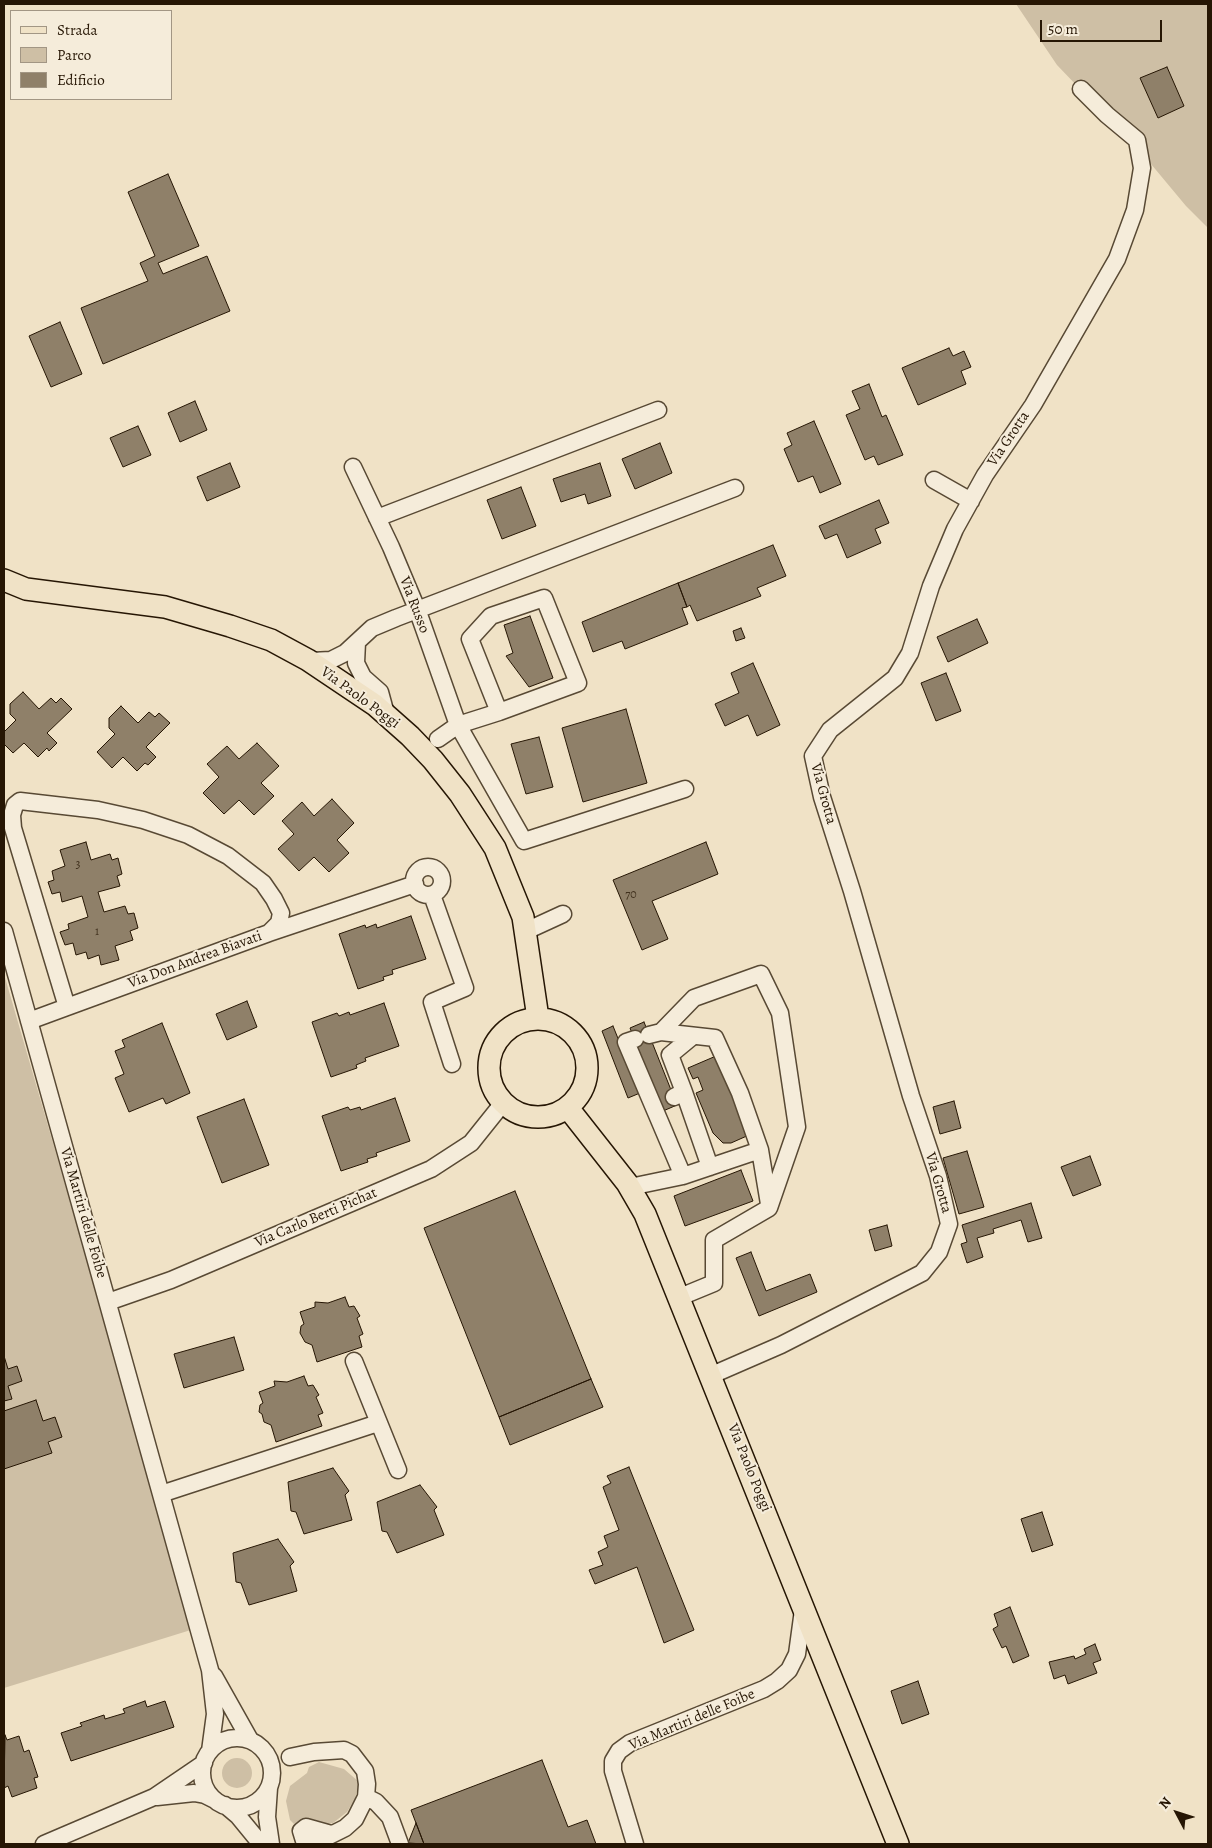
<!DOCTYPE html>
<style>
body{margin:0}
#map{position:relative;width:1212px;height:1848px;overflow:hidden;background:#f0e2c6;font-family:Alegreya,serif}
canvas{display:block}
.frame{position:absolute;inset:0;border:5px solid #261604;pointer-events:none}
.legend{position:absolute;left:10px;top:10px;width:162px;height:90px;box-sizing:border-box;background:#f5ecda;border:1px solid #a29684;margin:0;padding:6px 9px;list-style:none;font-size:15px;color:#261604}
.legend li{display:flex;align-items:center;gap:10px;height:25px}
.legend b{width:25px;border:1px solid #a29684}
.north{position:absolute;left:1152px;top:1788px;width:50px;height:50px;-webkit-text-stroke:4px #f5ecda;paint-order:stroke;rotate:310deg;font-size:14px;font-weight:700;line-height:20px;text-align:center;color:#261604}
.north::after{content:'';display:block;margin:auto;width:18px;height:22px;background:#261604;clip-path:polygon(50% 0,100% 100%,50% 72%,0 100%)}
.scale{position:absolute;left:1040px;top:20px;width:122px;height:22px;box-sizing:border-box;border:2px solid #261604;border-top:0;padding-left:6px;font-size:15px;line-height:18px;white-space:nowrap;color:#261604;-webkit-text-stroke:4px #f5ecda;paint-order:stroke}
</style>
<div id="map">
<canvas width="1212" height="1848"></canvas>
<div class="frame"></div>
<ul class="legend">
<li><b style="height:6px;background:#f0e2c6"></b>Strada</li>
<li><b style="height:14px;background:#cebfa5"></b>Parco</li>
<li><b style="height:14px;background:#8f8069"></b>Edificio</li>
</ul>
<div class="north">N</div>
<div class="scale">50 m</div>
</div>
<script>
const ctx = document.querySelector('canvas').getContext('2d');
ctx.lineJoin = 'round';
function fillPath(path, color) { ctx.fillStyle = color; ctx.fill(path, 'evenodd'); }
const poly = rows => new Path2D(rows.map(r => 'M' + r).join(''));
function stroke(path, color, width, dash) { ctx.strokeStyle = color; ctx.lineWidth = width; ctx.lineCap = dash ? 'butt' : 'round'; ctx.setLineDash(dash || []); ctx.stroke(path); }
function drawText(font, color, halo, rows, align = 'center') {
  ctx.font = font + ' Alegreya,serif'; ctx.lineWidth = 4; ctx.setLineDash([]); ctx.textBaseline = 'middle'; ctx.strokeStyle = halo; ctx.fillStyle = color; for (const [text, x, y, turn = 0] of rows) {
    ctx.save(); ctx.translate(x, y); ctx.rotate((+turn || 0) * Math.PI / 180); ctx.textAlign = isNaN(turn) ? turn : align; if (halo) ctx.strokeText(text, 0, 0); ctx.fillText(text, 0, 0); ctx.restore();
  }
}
const green = poly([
 [1016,4,1208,4,1208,228,1186,206,1146,158,1057,65],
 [4,974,194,1629,4,1688],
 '222 1773a15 15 0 1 1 30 0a15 15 0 1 1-30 0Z',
 [319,1762,344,1769,359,1782,355,1799,347,1812,333,1823,317,1826,305,1818,294,1824,290,1820,286,1801,290,1786,307,1773,309,1767]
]);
const building = poly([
 [1167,67,1184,106,1158,118,1140,78,1167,67],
 [168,174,199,246,158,263,163,274,207,256,230,311,103,364,81,308,148,281,140,263,155,256,128,192,168,174],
 [60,322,82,374,51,387,29,336,60,322],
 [949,348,953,356,964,351,971,367,961,371,966,384,918,405,902,368,949,348],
 [869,384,882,417,886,415,903,455,878,465,874,456,865,460,846,415,860,409,852,391,869,384],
 [195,401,207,430,180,442,168,413,195,401],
 [814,421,841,484,820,493,813,476,798,482,784,449,792,445,787,433,814,421],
 [138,426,151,455,123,467,110,438,138,426],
 [660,443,672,473,635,489,622,459,660,443],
 [230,463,240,487,207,501,197,477,230,463],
 [600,463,611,496,588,504,585,494,561,502,553,479,600,463],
 [521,487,536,526,502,539,487,500,521,487],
 [879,500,889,523,875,529,881,543,847,558,837,534,825,539,819,526,879,500],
 [773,545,786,576,757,588,761,596,697,621,690,605,687,607,678,583,773,545],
 [678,583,687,607,682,608,688,624,625,649,622,641,593,652,582,622,678,583],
 [530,616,553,678,529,687,506,656,513,653,504,625,530,616],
 [977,619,988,643,948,662,937,637,977,619],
 [741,628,745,638,736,641,733,631,741,628],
 [753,663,780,725,757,736,748,715,725,726,715,704,739,693,731,673,753,663],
 [946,673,961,711,936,721,921,683,946,673],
 [23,692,39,709,51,698,56,703,61,698,72,709,47,733,57,743,49,751,47,748,38,757,24,743,13,753,4,744,4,732,16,720,10,714,10,704,23,692],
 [121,706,138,723,149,712,155,717,159,713,170,723,146,747,156,757,148,765,145,763,137,771,123,757,112,768,97,752,115,734,109,728,109,718,121,706],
 [626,709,647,783,583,802,562,728,626,709],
 [539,737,553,787,526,794,511,744,539,737],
 [257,743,279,766,261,783,274,796,254,815,239,800,224,814,203,793,219,777,207,764,227,746,239,759,257,743],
 [332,799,354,823,337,840,349,853,329,872,314,857,299,871,278,849,294,834,282,821,302,802,314,816,332,799],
 [86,842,91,860,110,854,112,860,118,858,122,874,117,876,120,886,98,892,104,912,125,906,128,914,134,913,138,928,130,931,133,940,115,946,119,960,101,965,99,955,88,959,86,952,76,955,73,943,65,945,60,932,69,929,68,924,88,917,82,896,62,902,60,892,52,894,48,882,54,880,52,871,65,866,60,850,86,842],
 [706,842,718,874,652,901,668,939,642,950,613,880,706,842],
 [411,916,426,959,392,970,393,974,383,977,384,980,358,989,339,934,365,925,366,928,376,924,377,928,411,916],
 [247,1001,257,1027,227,1040,216,1014,247,1001],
 [384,1003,399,1046,365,1058,366,1061,356,1065,357,1068,331,1077,312,1022,337,1013,339,1016,349,1012,350,1015,384,1003],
 [644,1022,677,1105,663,1111,630,1028,644,1022],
 [162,1023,190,1093,166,1104,163,1098,129,1112,115,1078,124,1074,115,1051,125,1047,122,1040,162,1023],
 [613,1026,640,1093,628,1098,602,1031,613,1026],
 [716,1056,749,1135,731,1143,723,1143,713,1133,696,1093,703,1090,698,1077,693,1079,688,1068,716,1056],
 [395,1098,410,1141,376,1153,377,1156,367,1159,368,1162,341,1171,322,1116,348,1107,350,1110,360,1107,361,1110,395,1098],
 [244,1099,269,1165,222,1183,197,1117,244,1099],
 [954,1101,961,1128,940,1134,933,1107,954,1101],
 [967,1151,984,1207,959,1214,943,1158,967,1151],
 [1090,1156,1101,1185,1073,1196,1061,1167,1090,1156],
 [741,1170,753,1201,685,1226,674,1196,741,1170],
 [515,1191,591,1379,499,1417,424,1228,515,1191],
 [1031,1203,1042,1238,1028,1242,1021,1220,993,1229,994,1233,977,1238,983,1257,967,1263,961,1244,967,1242,962,1225,1031,1203],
 [887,1225,892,1246,875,1251,869,1230,887,1225],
 [751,1252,766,1291,810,1274,817,1292,759,1316,736,1258,751,1252],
 [345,1297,349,1307,354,1306,360,1316,357,1318,363,1334,359,1336,362,1347,317,1362,312,1345,305,1342,300,1333,301,1326,304,1324,300,1312,315,1307,315,1302,328,1303,345,1297],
 [234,1337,244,1370,184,1388,174,1354,234,1337],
 [4,1356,8,1369,17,1366,22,1381,8,1386,12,1399,4,1401,4,1356],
 [304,1376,308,1386,313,1385,319,1395,316,1397,323,1413,318,1415,322,1426,276,1442,271,1425,264,1422,262,1414,259,1412,260,1405,263,1403,259,1392,275,1386,274,1381,287,1382,304,1376],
 [591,1379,603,1407,510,1445,499,1417,591,1379],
 [36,1400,43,1421,55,1417,62,1437,48,1442,52,1453,4,1469,4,1411,36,1400],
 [629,1467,694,1630,664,1643,637,1567,595,1584,589,1570,603,1565,598,1552,608,1547,604,1536,619,1530,603,1487,611,1483,607,1476,629,1467],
 [333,1468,349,1491,345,1495,352,1520,304,1534,296,1512,291,1511,288,1482,333,1468],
 [420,1485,437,1507,434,1510,444,1535,397,1553,387,1532,382,1531,377,1502,420,1485],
 [1042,1512,1053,1545,1032,1552,1021,1519,1042,1512],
 [278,1539,294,1562,290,1566,297,1591,249,1605,241,1583,236,1582,233,1553,278,1539],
 [1010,1607,1029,1656,1013,1663,1006,1646,1002,1648,993,1629,998,1626,994,1614,1010,1607],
 [1095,1644,1101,1660,1093,1663,1097,1673,1068,1684,1065,1675,1054,1679,1049,1662,1074,1656,1075,1659,1086,1654,1084,1649,1095,1644],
 [918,1681,929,1714,902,1724,891,1691,918,1681],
 [145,1701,147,1707,165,1701,174,1727,71,1761,61,1733,82,1726,80,1723,104,1715,105,1719,125,1713,123,1709,145,1701],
 [5,1735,7,1740,19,1736,24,1752,29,1750,38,1777,34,1778,37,1788,12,1797,8,1786,4,1788,5,1735],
 [542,1760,568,1827,587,1820,596,1844,424,1844,411,1810,542,1760],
 [416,1823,424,1844,408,1843,416,1823]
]);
const minor = poly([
 [353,467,391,547,417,609,458,725,438,739],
 [934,480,971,501],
 [377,518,658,410],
 [357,642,356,663,363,677,380,692,386,714],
 [310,661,331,660,345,653,372,628,396,618,735,488],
 [499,712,470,639,491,616,544,598,578,683,499,712,458,725,524,841,685,789],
 '414 881a14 14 0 1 1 28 0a14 14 0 1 1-28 0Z',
 [432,895,465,988,432,1002,452,1064],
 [4,931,210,1670,215,1714,210,1751],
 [526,931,563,914],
 [269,933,415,884],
 [29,1021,67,1007,269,933,279,923,281,913,274,899,263,883,228,856,188,835,143,820,98,810,20,801,15,805,12,815,13,828,67,1007],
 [661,1032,715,1038,740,1093,760,1150],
 [649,1035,661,1032,694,998,761,974,780,1013,797,1127,769,1208,714,1240,714,1283,680,1297],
 [684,1092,710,1167],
 [674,1097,684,1092,670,1055,693,1036],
 [683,1176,760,1150,769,1204],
 [630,1187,683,1176,626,1042,635,1039],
 [108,1302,171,1280,431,1169,471,1143,503,1103],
 [354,1361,398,1470],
 [712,1375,781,1345,922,1273,939,1252,949,1224,938,1176,911,1096,852,891,822,797,813,756,830,730,895,678,910,653,931,586,955,529,985,475,1033,405,1117,259,1135,210,1142,168,1137,140,1107,115,1081,89],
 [161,1494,378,1423],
 [214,1676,250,1740],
 '202 1773a35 35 0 1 1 70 0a35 35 0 1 1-70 0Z',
 [290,1757,314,1752,344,1750,352,1754,365,1771,367,1784,366,1797,355,1819,345,1828,313,1844],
 [269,1788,267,1817,271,1844],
 [157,1797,194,1793,205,1795,215,1800],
 [366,1797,376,1802,390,1817,400,1844],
 [225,1805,238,1816,261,1844],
 [44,1844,154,1797,204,1763],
 [305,1844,301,1831,306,1827,331,1834],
 [635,1844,613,1771,613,1761,619,1751,630,1743,764,1689,777,1681,789,1670,797,1654,803,1610]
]);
const major = poly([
 [4,580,26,589,165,607,230,626,271,640,308,660,375,705,410,736,433,760,460,794,495,848,523,917,538,1018],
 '489 1068a49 49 0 1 1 98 0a49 49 0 1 1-98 0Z',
 [568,1108,627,1183,645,1214,898,1844]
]);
const numberNames = [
 ["3",78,865],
 ["70",631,895],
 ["1",97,932]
];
const streetNames = [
 ["Via Grotta",1009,439,-56],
 ["Via Russo",414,605,69],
 ["Via Paolo Poggi",360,698,36],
 ["Via Grotta",823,794,75],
 ["Via Don Andrea Biavati",195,960,-20],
 ["Via Grotta",938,1183,74],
 ["Via Martiri delle Foibe",83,1213,74],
 ["Via Carlo Berti Pichat",316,1218,-23],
 ["Via Paolo Poggi",749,1468,68],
 ["Via Martiri delle Foibe",692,1720,-23]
];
fillPath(green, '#cebfa5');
fillPath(building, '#8f8069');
stroke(building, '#261604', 1);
stroke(minor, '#584934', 19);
stroke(major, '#261604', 24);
stroke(minor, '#f5ecda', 16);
stroke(major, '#f0e2c6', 21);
drawText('12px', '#40301d', null, numberNames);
drawText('15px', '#261604', '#f5ecda', streetNames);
</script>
